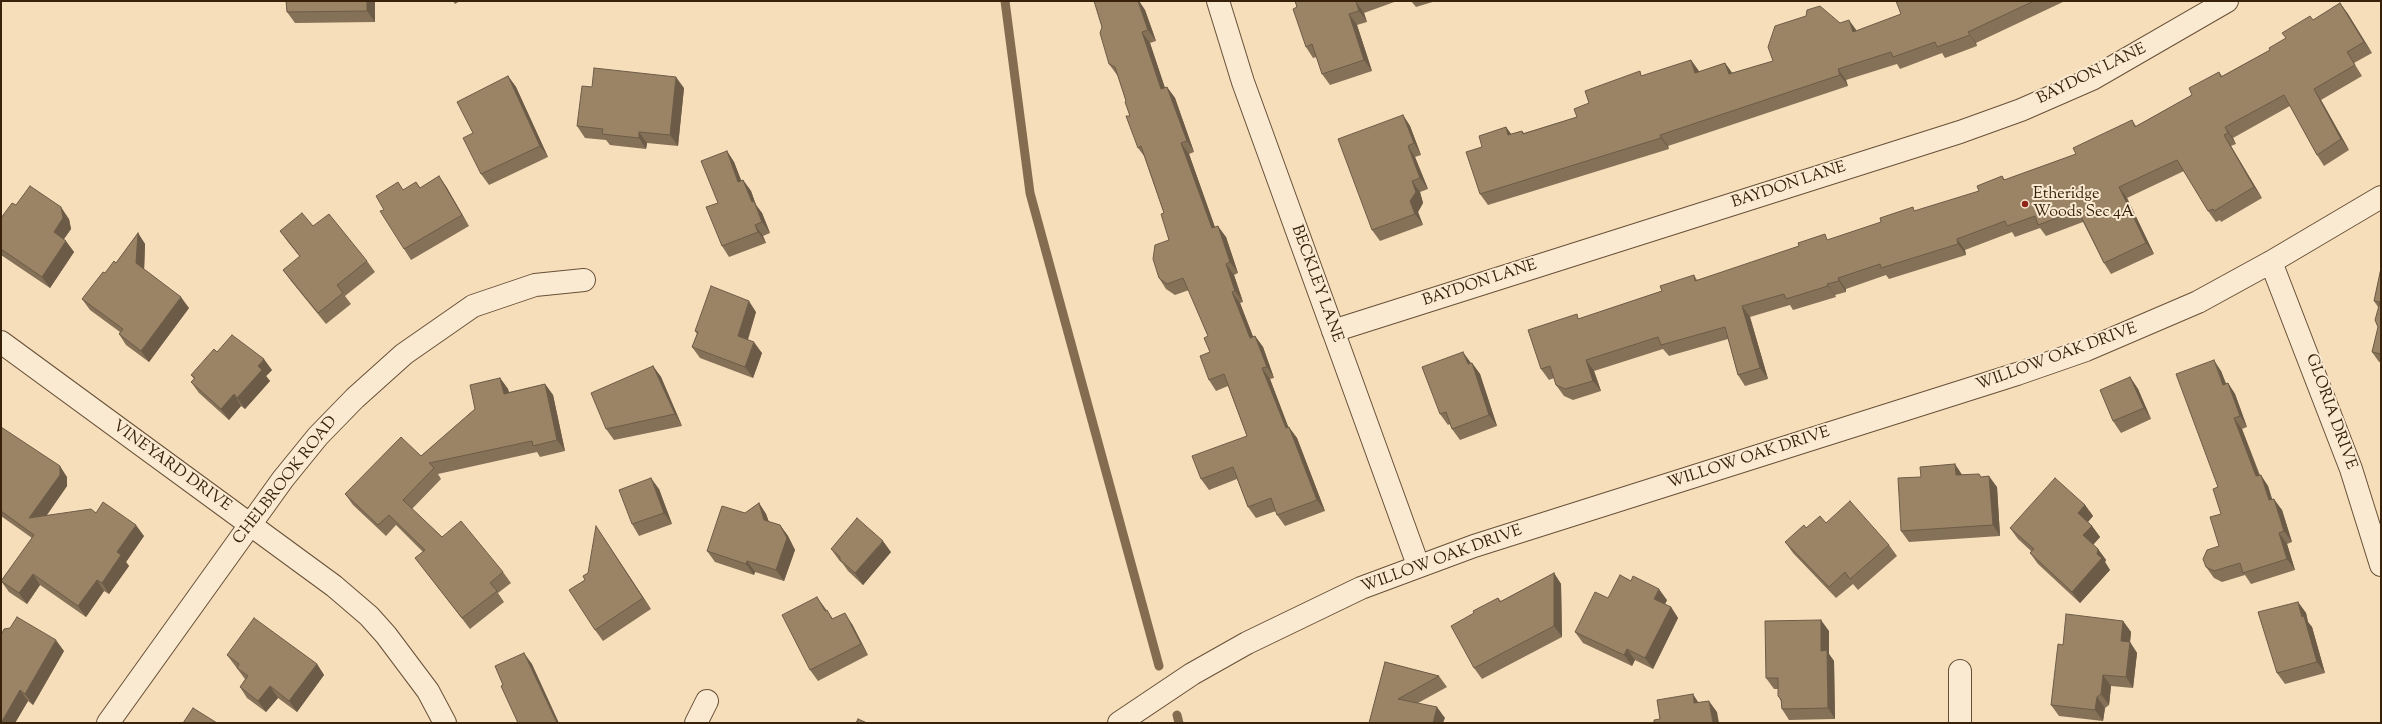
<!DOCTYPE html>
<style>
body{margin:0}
#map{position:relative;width:2382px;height:724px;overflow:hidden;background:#f7deba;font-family:"Sorts Mill Goudy",serif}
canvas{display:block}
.frame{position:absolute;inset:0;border:2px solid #37210b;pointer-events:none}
</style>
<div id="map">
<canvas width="2382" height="724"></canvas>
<div class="frame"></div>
</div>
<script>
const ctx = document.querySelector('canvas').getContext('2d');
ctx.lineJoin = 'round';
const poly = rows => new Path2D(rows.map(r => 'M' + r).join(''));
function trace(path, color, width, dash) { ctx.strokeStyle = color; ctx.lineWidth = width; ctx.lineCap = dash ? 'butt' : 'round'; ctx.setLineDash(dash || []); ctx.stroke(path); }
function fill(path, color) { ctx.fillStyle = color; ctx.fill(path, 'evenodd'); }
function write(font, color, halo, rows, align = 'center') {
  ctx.font = font + ' "Sorts Mill Goudy",serif'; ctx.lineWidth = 4; ctx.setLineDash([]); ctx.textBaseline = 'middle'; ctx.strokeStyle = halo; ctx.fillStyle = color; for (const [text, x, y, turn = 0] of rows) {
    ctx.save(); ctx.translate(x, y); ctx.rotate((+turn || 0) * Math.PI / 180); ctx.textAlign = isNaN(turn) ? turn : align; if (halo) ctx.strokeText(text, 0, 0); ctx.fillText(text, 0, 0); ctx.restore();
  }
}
trace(poly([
 [1005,1,1030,193,1159,666],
 [1177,715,1179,723]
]), '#836c50', 9);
const minor = poly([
 [1218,1,1243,82,1418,565],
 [2271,262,2351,469,2381,565],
 [1333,331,1960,132,2021,110,2092,79,2227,1],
 [1,342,334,586,369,616,386,635,428,691,445,723],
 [108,723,283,479,318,436,355,398,404,354,473,306,535,285,584,280],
 [696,723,707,701],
 [1119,723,1192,674,1247,643,1361,588,1474,546,2017,374,2086,350,2198,302,2271,262,2381,197],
 [1960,723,1960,671]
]);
trace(minor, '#675037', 24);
trace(minor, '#faead2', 22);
fill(poly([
 [286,1,375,1,375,22,295,23,287,12],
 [453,1,460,1,455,4],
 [1094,1,1139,1,1145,10,1156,41,1150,43,1165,88,1167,87,1175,98,1194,152,1189,154,1215,227,1226,237,1238,273,1234,275,1243,302,1240,303,1253,337,1255,336,1263,347,1274,378,1270,379,1288,427,1297,438,1325,511,1285,526,1277,515,1276,511,1256,518,1248,507,1237,479,1209,490,1201,479,1247,436,1228,386,1216,391,1209,380,1210,352,1208,336,1189,290,1175,295,1166,289,1159,278,1169,240,1164,213,1144,156,1138,148,1126,101,1118,76,1117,75,1109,64,1102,27],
 [1295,1,1397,1,1364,13,1367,22,1357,25,1372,71,1330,85,1322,74,1317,57,1313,58,1306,47,1297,7],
 [1411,1,1436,1,1416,7],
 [1896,1,2065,1,1976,43,1977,46,1945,58,1942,53,1900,69,1897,64,1846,80,1848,86,1668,146,1669,149,1488,205,1480,194,1482,147,1506,127,1511,134,1522,131,1524,133,1577,117,1589,103,1643,76,1691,60,1699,72,1725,63,1732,73,1773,61,1840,23,1857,31,1901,14],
 [2340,3,2348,14,2372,53,2354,63,2362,76,2321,100,2349,150,2324,166,2317,155,2290,106,2233,138,2236,144,2231,146,2262,198,2221,222,2220,220,2216,222,2208,211,2184,171,2127,198,2154,254,2111,274,2104,263,2083,222,2046,236,2040,228,2015,237,2012,232,1965,250,1966,255,1889,279,1886,275,1846,289,1846,292,1835,295,1836,297,1793,310,1790,305,1750,317,1768,379,1745,386,1738,375,1728,339,1669,356,1663,349,1594,371,1601,391,1573,400,1564,396,1556,385,1554,378,1549,380,1541,369,1580,319,1662,291,1694,275,1697,280,1829,240,1979,191,2002,176,2005,180,2076,154,2132,120,2136,126,2192,95,2219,72,2222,76,2270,50,2286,38,2313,20],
 [508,76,516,87,548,157,489,185,481,174,473,133],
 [592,87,684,88,678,146,647,143,646,149,610,145,606,140,585,138,577,126],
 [1403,115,1410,126,1421,155,1415,157,1428,189,1420,192,1423,203,1418,212,1423,225,1380,241,1372,230],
 [727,151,734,162,741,180,743,180,751,191,756,205,762,213,770,233,763,236,766,243,729,257,722,246,718,203],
 [439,176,447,188,469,226,411,260,404,249,384,210,403,190,416,182,420,188],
 [16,205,69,219,71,229,64,239,74,252,50,288,1,255,1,218],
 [313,226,367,261,375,272,345,296,351,304,326,324,291,281,283,270,300,257,288,242,280,231],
 [138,233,145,244,144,269,189,308,149,362,126,345,119,334,120,332,90,310,82,299,105,273,116,263],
 [2381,268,2381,362,2379,362,2372,352,2378,327,2378,307,2374,301],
 [756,312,748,340,762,353,753,378,700,358,692,347,697,334,695,331],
 [217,352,272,370,266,376,270,381,245,409,241,406,229,420,199,393,191,382,194,379,191,375],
 [1471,363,1472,363,1480,374,1497,426,1460,440,1452,429,1450,424,1448,425,1440,414],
 [653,366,661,377,682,426,614,440,606,429],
 [2221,371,2226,384,2228,383,2235,394,2247,427,2242,429,2260,475,2268,486,2272,499,2282,510,2292,542,2287,544,2295,570,2251,584,2245,575,2222,582,2214,578,2206,567,2219,546,2221,514],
 [2130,377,2138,389,2151,419,2121,433,2113,421],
 [500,378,508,389,509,392,545,384,553,395,565,451,540,457,537,452,438,474,441,479,412,509,442,537,503,572,511,583,498,593,504,602,470,629,423,568,415,558,423,552,396,525,386,536,353,505,345,494,421,456,475,409],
 [1,427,67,477,67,486,47,515,96,513,144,536,126,562,129,566,109,594,104,591,86,617,40,585,27,604,9,592,1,581,32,538,1,516],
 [1962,475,1981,477,1997,487,2000,536,1909,542,1901,531],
 [659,489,672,524,639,536,632,524],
 [759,503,766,514,769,522,780,525,788,536,795,550,784,581,755,572,754,575,715,562,707,551,745,513],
 [2085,505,2093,516,2088,522,2092,526,2100,537,2093,545,2098,549,2106,560,2105,562,2110,570,2080,603,2038,564,2030,553,2031,551,2018,539,2010,528],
 [1826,523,1889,545,1897,556,1858,590,1853,584,1836,598,1793,553,1785,542],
 [604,538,651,609,603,641,595,630,585,580],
 [831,549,891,552,863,585,848,571,843,564,839,560],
 [1554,573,1561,584,1562,637,1482,679,1474,668,1474,613,1498,598,1501,601],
 [1608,598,1667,600,1665,604,1671,607,1678,618,1653,669,1635,660,1632,666,1583,643,1575,632],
 [2298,602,2306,613,2308,622,2312,627,2325,673,2285,684,2277,673],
 [825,608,826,611,827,610,833,619,852,624,868,655,818,681,810,670],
 [2123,621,2131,632,2130,642,2137,653,2133,688,2111,686,2109,705,2105,708,2103,721,2059,716,2051,705,2063,645],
 [1829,631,1829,654,1834,661,1835,719,1789,720,1782,709,1781,701,1778,696,1778,689,1774,689,1766,678],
 [1,635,64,651,33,705,28,701,15,723,1,723],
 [227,655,317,664,324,675,297,712,278,698,266,712,247,698,240,687,245,679],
 [1385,662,1439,676,1447,687,1418,703,1445,718,1369,723]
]), '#857158');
fill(poly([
 [367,1,375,1,375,22,367,11],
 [1138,1,1139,1,1145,10,1156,41,1148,30],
 [1356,2,1364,13,1367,22,1359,11],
 [2340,3,2348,14,2372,53,2364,42],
 [1349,14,1357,25,1372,71,1364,60],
 [1849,20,1857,31,1853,32],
 [1142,32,1150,43,1169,100,1161,89],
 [1968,32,1976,43,1977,46,1970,35],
 [1691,60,1699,71,1703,84,1695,73],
 [1725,63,1733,74,1729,74],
 [1838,69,1846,80,1848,86,1840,75],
 [508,76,516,87,548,157,540,146],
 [676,77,684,88,678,146,670,135],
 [1167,87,1175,98,1194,152,1187,141],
 [2314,89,2321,100,2349,150,2341,139],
 [1403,115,1410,126,1421,155,1414,143],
 [1506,127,1514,138,1508,135],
 [2225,127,2233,138,2236,144,2228,133],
 [639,132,647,143,646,149,639,138],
 [1660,135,1668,146,1669,149,1661,138],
 [2224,135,2231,146,2262,198,2254,187],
 [1181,143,1189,154,1219,239,1212,228],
 [1408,146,1415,157,1428,189,1420,178],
 [727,151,734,162,746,193,738,182],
 [439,176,447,188,469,226,462,215],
 [743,180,751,191,756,205,762,213,770,233,762,222,752,202],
 [1412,181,1420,192,1423,203,1418,212,1423,225,1415,214,1410,201],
 [2119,187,2127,198,2154,254,2146,243],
 [61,207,69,219,71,229,61,243,54,232],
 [755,225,763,236,766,243,758,232],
 [1218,226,1226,237,1238,273,1230,262],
 [138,233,145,244,144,274,136,263],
 [1957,239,1965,250,1966,255,1958,244],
 [66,241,74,252,50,288,42,277],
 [1226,264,1234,275,1243,302,1235,291],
 [1838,278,1846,289,1846,292,1839,281],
 [1827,284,1835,295,1836,297,1828,286],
 [1232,292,1240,303,1258,349,1250,338],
 [181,297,189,308,149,362,141,351],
 [749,301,756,312,745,347,738,336],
 [1742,306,1750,317,1768,379,1760,368],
 [1255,336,1263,347,1274,378,1267,367],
 [754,342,762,353,753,378,745,367],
 [1463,352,1471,363,1476,376,1468,364],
 [264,359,272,370,266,376,270,381,245,409,237,398,258,366],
 [1586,360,1594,371,1601,391,1593,381],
 [2214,360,2221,371,2231,396,2223,385],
 [1472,363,1480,374,1497,426,1489,415],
 [653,366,661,377,682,426,675,414],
 [1262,368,1270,379,1293,439,1286,428],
 [2130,377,2138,389,2151,419,2144,408],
 [500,378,508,389,512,404,504,394],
 [2228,383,2235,394,2247,427,2240,416],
 [545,384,553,395,565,451,557,440],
 [234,394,241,406,229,420,221,409],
 [2234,418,2242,429,2264,488,2256,476],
 [1289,427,1297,438,1325,511,1317,500],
 [1955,464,1963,476,1956,475],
 [60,466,67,477,67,486,37,529,29,518],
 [2261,475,2268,486,2276,512,2269,500],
 [1989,476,1997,487,2000,536,1993,525],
 [651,478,659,489,672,524,664,513],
 [2274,499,2282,510,2292,542,2284,531],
 [759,503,766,514,772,531,764,520],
 [2085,505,2093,516,2086,524,2078,513],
 [136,525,144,536,126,562,129,566,109,594,102,583,117,552],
 [780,525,788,536,795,550,784,581,776,570],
 [596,526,604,538,651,609,643,598],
 [2092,526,2100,537,2091,547,2083,535],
 [2279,533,2287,544,2295,570,2287,559],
 [883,541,891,552,863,585,855,573],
 [2098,549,2106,560,2105,562,2110,570,2080,603,2072,592,2097,554],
 [747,561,755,572,754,575,746,564],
 [1554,573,1561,584,1562,637,1554,626],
 [33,574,40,585,27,604,19,593],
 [97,580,104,591,86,617,78,606],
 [1659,589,1667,600,1662,610,1654,599],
 [817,597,825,608,832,623,825,611],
 [2298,602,2306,613,2308,622,2312,627,2325,673,2317,662,2302,617],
 [1671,607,1678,618,1653,669,1645,658],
 [845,613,852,624,868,655,861,644],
 [1821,620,1829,631,1829,654,1834,661,1835,719,1828,708,1821,651],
 [2123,621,2131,632,2130,642,2137,653,2133,688,2126,677,2121,641],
 [56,640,64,651,33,705,25,694],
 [1627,649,1635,660,1632,666,1624,655],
 [524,653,532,664,559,723,557,723],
 [317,664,324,675,297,712,289,701],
 [2103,675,2111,686,2109,705,2101,694],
 [270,686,278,698,266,712,258,701],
 [20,690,28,701,15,723,1,723],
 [1693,694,1700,705,1694,703],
 [2097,697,2105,708,2103,721,2095,710],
 [1709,701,1717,712,1719,723,1713,723],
 [1437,707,1445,718,1443,723,1433,723]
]), '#6c5c47');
const building = poly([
 [286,1,367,1,367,11,287,12,286,1],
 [1094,1,1138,1,1148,30,1142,32,1161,89,1167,87,1187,141,1181,143,1212,228,1218,226,1230,262,1226,264,1235,291,1232,292,1250,338,1255,336,1267,367,1262,368,1286,428,1289,427,1317,500,1277,515,1271,498,1248,507,1233,467,1201,479,1192,456,1247,436,1224,374,1209,380,1200,356,1210,352,1204,338,1208,336,1183,278,1167,284,1159,278,1153,259,1155,245,1169,240,1161,214,1164,213,1141,146,1138,148,1126,116,1130,116,1125,102,1126,101,1115,67,1109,64,1100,33,1102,27,1094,1],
 [1295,1,1358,1,1356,2,1359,11,1349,14,1364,60,1322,74,1312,44,1306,47,1293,9,1297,7,1295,1],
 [1896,1,2034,1,1968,32,1970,35,1937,47,1935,42,1893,57,1891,52,1838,69,1840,75,1660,135,1661,138,1480,194,1466,152,1482,147,1479,136,1506,127,1508,135,1522,131,1523,134,1577,117,1574,109,1589,103,1585,91,1640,71,1641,76,1691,60,1695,73,1725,63,1729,74,1773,61,1768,47,1775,26,1806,16,1807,10,1820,6,1840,23,1849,20,1853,32,1901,14,1896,1],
 [2340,3,2364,42,2347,52,2355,65,2314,89,2341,139,2317,155,2284,95,2225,127,2228,133,2224,135,2254,187,2214,211,2213,209,2208,211,2177,160,2119,187,2146,243,2104,263,2078,210,2038,225,2035,216,2007,226,2005,221,1957,239,1958,244,1881,268,1880,264,1838,278,1839,281,1827,284,1828,286,1786,299,1784,294,1742,306,1760,368,1738,375,1725,327,1661,345,1658,337,1586,360,1593,381,1565,389,1556,385,1550,366,1541,369,1528,330,1577,314,1578,319,1662,291,1660,286,1694,275,1695,281,1799,246,1798,243,1825,234,1827,240,1881,222,1880,218,1913,207,1914,211,1979,191,1977,186,2002,176,2004,180,2076,154,2073,148,2132,120,2135,127,2192,95,2189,88,2219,72,2221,77,2270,50,2269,48,2286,38,2282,33,2310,16,2313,20,2340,3],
 [594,68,676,77,670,135,639,132,639,138,602,134,603,129,577,126,582,86,592,87,594,68],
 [508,76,540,146,481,174,463,138,473,133,457,102,508,76],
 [1403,115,1414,143,1408,146,1420,178,1412,181,1416,192,1410,201,1415,214,1372,230,1338,139,1403,115],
 [727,151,738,182,743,180,752,202,754,201,762,222,755,225,758,232,722,246,706,207,718,203,701,161,727,151],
 [439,176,462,215,404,249,380,211,384,210,376,196,398,182,403,190,416,182,420,188,439,176],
 [30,186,61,207,63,218,54,232,66,241,42,277,1,249,1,218,12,203,16,205,30,186],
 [302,213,313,226,329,214,367,261,337,285,343,293,318,313,283,270,300,256,280,231,302,213],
 [138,233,136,263,181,297,141,351,119,334,123,329,82,299,103,272,105,273,114,261,116,263,138,233],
 [2381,268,2381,354,2372,352,2378,327,2375,320,2380,302,2374,301,2381,268],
 [711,286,749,301,738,336,754,342,745,367,692,347,698,332,695,331,711,286],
 [232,335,264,359,258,366,262,370,237,398,234,394,221,409,191,382,195,378,191,375,214,349,217,352,232,335],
 [1463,352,1468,364,1472,363,1489,415,1452,429,1446,412,1440,414,1422,367,1463,352],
 [2214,360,2223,385,2228,383,2240,416,2234,418,2256,476,2261,475,2269,500,2274,499,2284,531,2279,533,2287,559,2243,573,2240,563,2214,571,2206,567,2203,559,2207,550,2219,546,2210,517,2221,514,2213,489,2218,487,2176,374,2214,360],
 [653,366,675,414,606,429,591,393,653,366],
 [2130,377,2144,408,2113,421,2100,390,2130,377],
 [500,378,504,394,545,384,557,440,533,446,532,441,429,463,434,468,403,500,442,537,461,521,503,572,490,583,497,591,462,618,415,558,425,550,389,515,378,525,345,494,401,437,421,456,475,409,470,385,500,378],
 [1,427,60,466,60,475,29,518,91,509,96,513,103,502,136,525,117,552,121,555,102,583,97,580,78,606,33,574,19,593,1,581,34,535,1,511,1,427],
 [1955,464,1956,475,1979,474,1981,477,1989,476,1993,525,1901,531,1898,478,1921,477,1920,467,1955,464],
 [651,478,664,513,632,524,619,490,651,478],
 [2055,478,2085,505,2078,513,2092,526,2083,535,2098,549,2097,554,2102,558,2072,592,2030,553,2034,549,2010,528,2055,478],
 [1850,501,1889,545,1850,579,1845,572,1829,587,1785,542,1804,525,1806,528,1820,516,1826,523,1850,501],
 [759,503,764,520,780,525,787,538,776,570,747,561,746,564,707,551,722,506,745,513,759,503],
 [857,518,883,541,855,573,840,560,840,557,831,549,857,518],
 [596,526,643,598,595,630,569,590,585,580,583,576,588,573,596,526],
 [1554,573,1554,626,1474,668,1451,626,1474,613,1473,611,1498,598,1500,602,1554,573],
 [1620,575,1631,581,1633,576,1659,589,1654,599,1671,607,1645,658,1627,649,1624,655,1575,632,1595,592,1608,598,1620,575],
 [817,597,825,611,827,610,832,619,845,613,861,644,810,670,782,615,817,597],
 [2298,602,2302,617,2304,616,2317,662,2277,673,2258,612,2298,602],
 [2066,614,2123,621,2121,641,2130,642,2126,677,2103,675,2101,694,2097,697,2095,710,2051,705,2058,644,2063,645,2066,614],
 [17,617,56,640,25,694,20,690,1,723,1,635,4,629,10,628,17,617],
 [254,618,317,664,289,701,270,686,258,701,240,687,248,676,237,668,239,664,227,655,254,618],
 [1821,620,1821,651,1827,650,1828,708,1782,709,1781,699,1778,696,1778,678,1766,678,1765,621,1821,620],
 [524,653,557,723,518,723,501,686,503,685,495,666,524,653],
 [1385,662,1439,676,1398,699,1437,707,1433,723,1369,723,1385,662],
 [1693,694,1694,703,1709,701,1713,723,1654,723,1654,720,1660,719,1657,700,1693,694],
 [193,708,217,723,183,723,193,708],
 [858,719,867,723,856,723,858,719]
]);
fill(building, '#9b8366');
trace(building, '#6c5c47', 1);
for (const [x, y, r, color] of [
 [2025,204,4,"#8f2418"]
]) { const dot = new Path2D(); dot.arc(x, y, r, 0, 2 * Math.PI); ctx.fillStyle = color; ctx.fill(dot); trace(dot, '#faead2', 1.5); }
write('16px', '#37210b', '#faead2', [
 ["BAYDON LANE",2092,75,-26],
 ["BAYDON LANE",1789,186,-18],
 ["BECKLEY LANE",1316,284,70],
 ["BAYDON LANE",1480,284,-18],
 ["WILLOW OAK DRIVE",2057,358,-20],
 ["GLORIA DRIVE",2330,412,70],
 ["WILLOW OAK DRIVE",1749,459,-18],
 ["VINEYARD DRIVE",171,467,36],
 ["CHELBROOK ROAD",286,481,-52],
 ["WILLOW OAK DRIVE",1442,560,-20]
]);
write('16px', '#37210b', '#faead2', [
 ["Etheridge",2033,195],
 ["Woods Sec 4A",2033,213]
], 'left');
</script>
